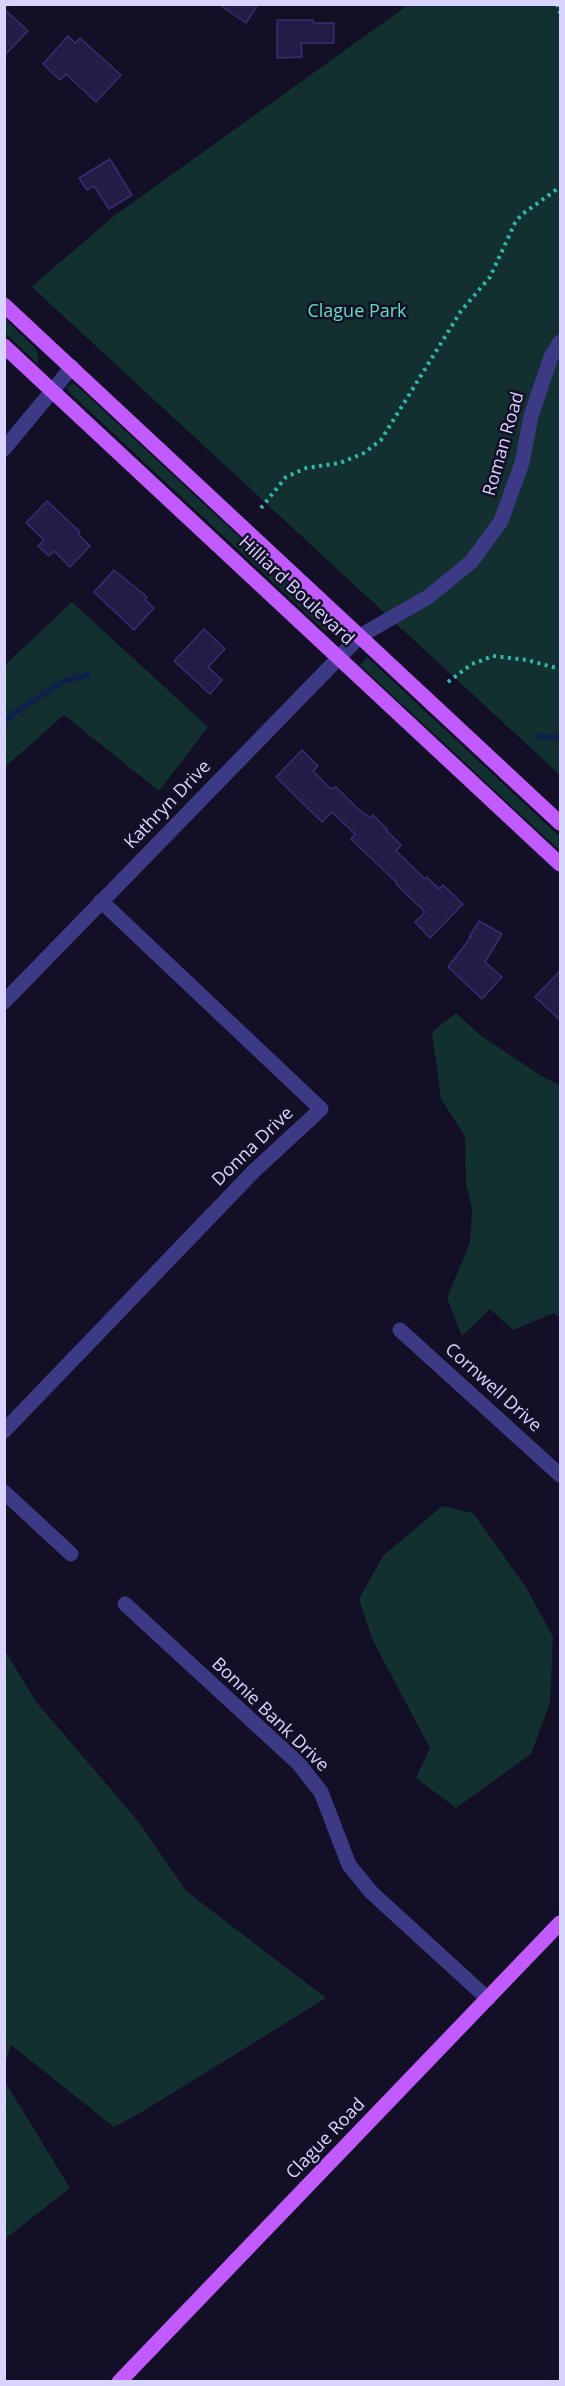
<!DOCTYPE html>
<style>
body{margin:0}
#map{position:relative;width:565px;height:2386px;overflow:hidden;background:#130f26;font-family:"Open Sans",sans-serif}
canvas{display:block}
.frame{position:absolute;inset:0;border:6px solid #d9d4ff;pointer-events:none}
</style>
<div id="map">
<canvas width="565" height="2386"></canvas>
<div class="frame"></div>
</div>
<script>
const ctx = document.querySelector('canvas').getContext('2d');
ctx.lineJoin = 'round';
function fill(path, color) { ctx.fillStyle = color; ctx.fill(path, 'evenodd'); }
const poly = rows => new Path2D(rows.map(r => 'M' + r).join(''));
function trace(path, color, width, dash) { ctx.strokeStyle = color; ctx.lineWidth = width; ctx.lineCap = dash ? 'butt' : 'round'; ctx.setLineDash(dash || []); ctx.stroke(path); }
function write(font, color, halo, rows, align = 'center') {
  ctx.font = font + ' "Open Sans",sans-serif'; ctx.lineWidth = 5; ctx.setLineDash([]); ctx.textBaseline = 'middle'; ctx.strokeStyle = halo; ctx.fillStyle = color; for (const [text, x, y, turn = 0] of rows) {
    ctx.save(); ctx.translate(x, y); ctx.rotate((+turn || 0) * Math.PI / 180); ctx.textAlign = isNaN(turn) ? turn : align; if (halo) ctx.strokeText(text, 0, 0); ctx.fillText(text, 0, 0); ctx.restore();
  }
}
fill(poly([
 [408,5,560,5,560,775,32,287,29,289,114,216],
 [5,319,35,348,38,354,38,364,5,333],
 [72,383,76,385,331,622,332,628,328,631,324,630,68,391,67,387],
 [72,602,208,727,159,791,64,715,5,767,5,665],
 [367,657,560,837,560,851,360,665],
 [456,1013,480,1035,543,1077,560,1085,560,1318,554,1313,513,1330,490,1309,462,1336,447,1298,470,1242,472,1209,466,1183,465,1136,441,1099,432,1032],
 [442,1506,473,1513,526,1587,553,1637,550,1703,531,1754,456,1808,416,1778,430,1748,373,1641,359,1599,383,1556],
 [5,1651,37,1703,138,1821,186,1891,326,1998,142,2112,114,2127,11,2045,5,2064],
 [4,2080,70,2188,5,2239,4,2239]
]), '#12302f');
trace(poly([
 [4,722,13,714,64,681,88,675],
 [538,736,560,738]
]), '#0c2248', 6);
const building = poly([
 [218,4,258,4,246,23,218,4],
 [4,9,28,31,4,56,4,9],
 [277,20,313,20,313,23,334,23,334,43,301,43,302,57,277,58,277,20],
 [68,36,75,43,80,38,121,75,96,102,66,74,60,80,43,64,68,36],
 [110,159,132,195,109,209,94,186,87,190,79,178,110,159],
 [47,501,80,532,78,534,90,546,70,567,54,551,49,556,38,546,44,540,26,523,47,501],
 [114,570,147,597,145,600,154,608,134,630,94,592,114,570],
 [204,629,225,649,208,667,222,680,210,694,174,661,204,629],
 [302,750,318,766,313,771,331,789,336,787,356,807,370,818,373,815,387,829,386,830,401,845,396,851,425,879,427,877,439,889,443,885,463,904,430,938,415,922,425,912,396,884,397,883,351,839,355,834,332,812,322,822,276,777,302,750],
 [479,921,502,934,485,962,502,977,482,999,448,967,471,937,469,937,479,921],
 [561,970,561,1021,535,997,561,970]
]);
fill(building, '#241b47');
trace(building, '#3b2d73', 1.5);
trace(poly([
 [557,4,560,13],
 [261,508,286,477,306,468,340,463,364,453,381,440,461,311,490,277,515,223,521,215,560,187],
 [448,682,472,664,493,656,527,660,560,669]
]), '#2fb8b0', 4, [3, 4.5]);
trace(poly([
 [4,449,72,367],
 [4,1002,360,636,428,597,471,562,501,521,522,463,531,416,551,357,560,342],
 [400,1330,560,1475],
 [4,1431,254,1171,321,1109,101,901],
 [4,1492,71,1554],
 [125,1604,299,1764,321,1792,349,1865,371,1892,488,1999]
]), '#3d3a85', 15);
trace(poly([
 [4,305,560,823],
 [4,346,560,864],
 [119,2382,560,1923]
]), '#c25bff', 15);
write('18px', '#5fe0c0', '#130f26', [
 ["Clague Park",357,312]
]);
write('18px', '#d9d4ff', '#130f26', [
 ["Roman Road",504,444,-74],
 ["Hilliard Boulevard",296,591,43],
 ["Kathryn Drive",168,805,-46],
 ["Donna Drive",253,1147,-44],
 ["Cornwell Drive",493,1388,42],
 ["Bonnie Bank Drive",270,1715,44],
 ["Clague Road",326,2139,-46]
]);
</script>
